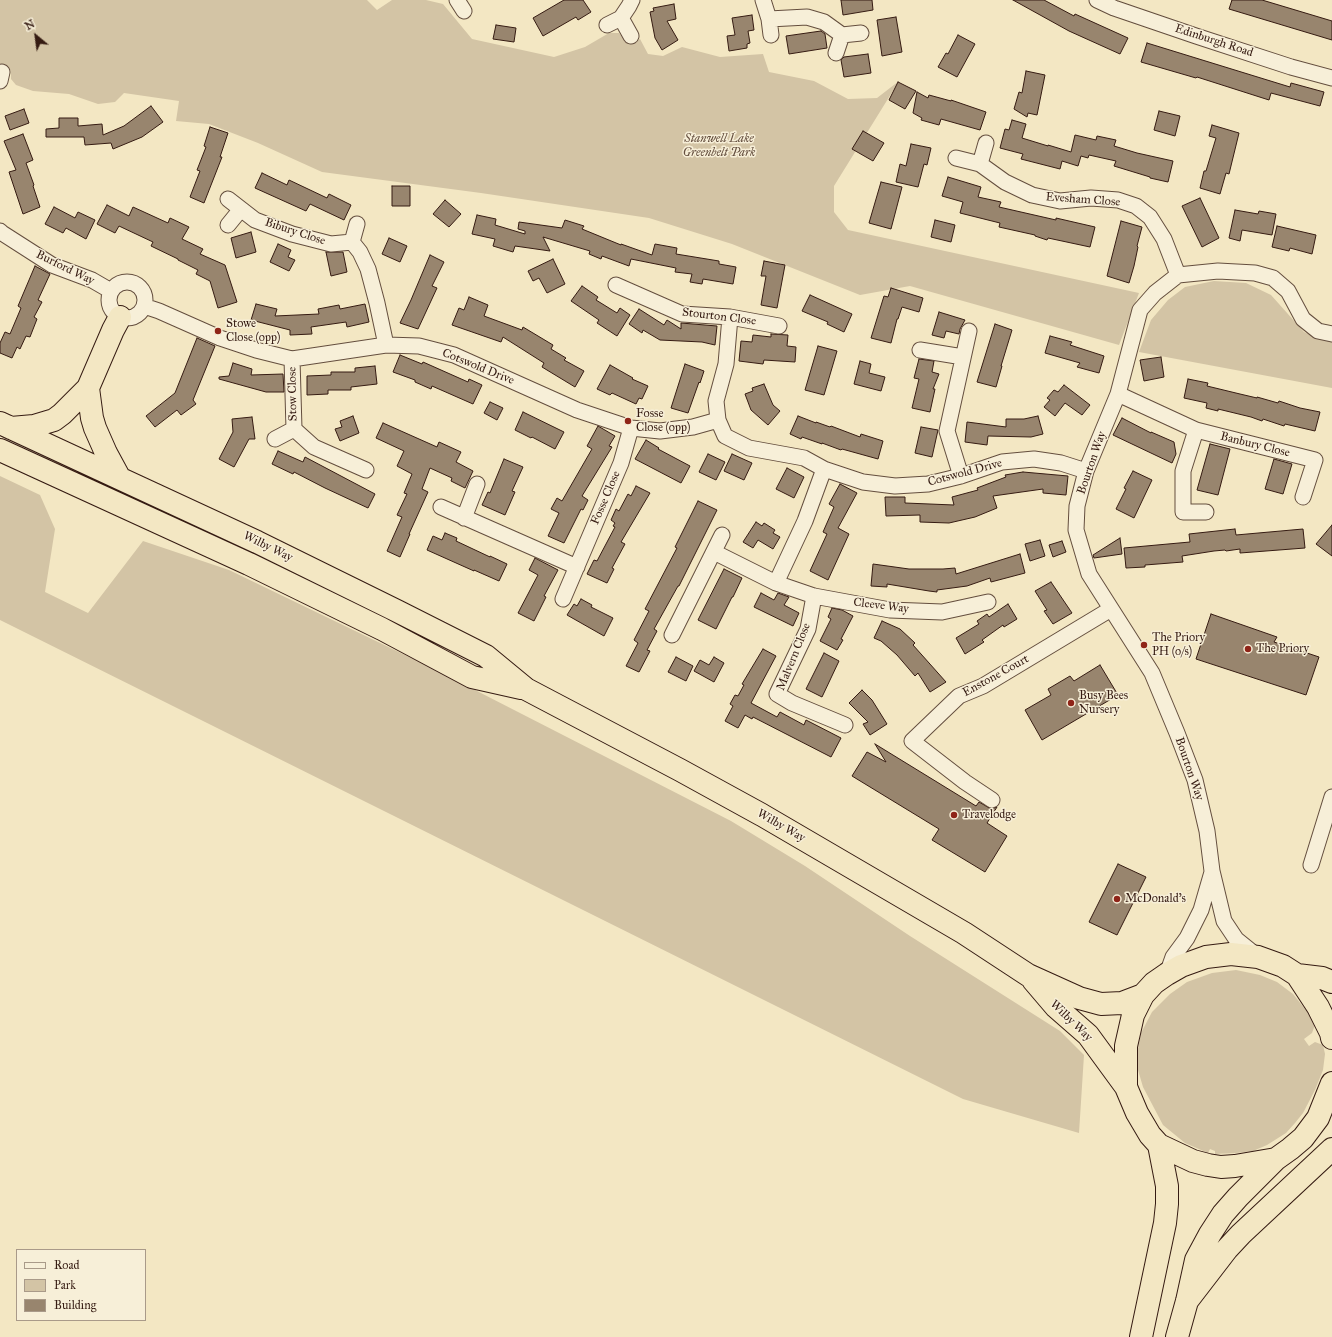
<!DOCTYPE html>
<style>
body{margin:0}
#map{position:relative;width:1332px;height:1337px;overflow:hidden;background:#f3e7c3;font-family:"IM FELL Great Primer",serif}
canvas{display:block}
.legend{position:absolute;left:16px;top:1249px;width:130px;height:72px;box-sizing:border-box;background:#f7efd8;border:1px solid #a99a89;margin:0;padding:5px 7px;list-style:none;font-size:12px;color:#351b12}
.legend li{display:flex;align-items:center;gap:8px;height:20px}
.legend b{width:20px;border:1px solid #a99a89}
.north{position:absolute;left:16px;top:16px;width:40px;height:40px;-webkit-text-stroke:3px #f7efd8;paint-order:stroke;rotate:331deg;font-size:11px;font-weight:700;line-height:16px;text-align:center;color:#351b12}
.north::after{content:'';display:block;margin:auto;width:14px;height:18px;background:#351b12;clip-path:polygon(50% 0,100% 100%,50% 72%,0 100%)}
</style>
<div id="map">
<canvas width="1332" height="1337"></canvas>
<ul class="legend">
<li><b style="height:5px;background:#f7efd8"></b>Road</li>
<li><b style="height:11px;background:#d3c4a5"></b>Park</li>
<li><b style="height:11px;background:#98856e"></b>Building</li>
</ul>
<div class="north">N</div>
</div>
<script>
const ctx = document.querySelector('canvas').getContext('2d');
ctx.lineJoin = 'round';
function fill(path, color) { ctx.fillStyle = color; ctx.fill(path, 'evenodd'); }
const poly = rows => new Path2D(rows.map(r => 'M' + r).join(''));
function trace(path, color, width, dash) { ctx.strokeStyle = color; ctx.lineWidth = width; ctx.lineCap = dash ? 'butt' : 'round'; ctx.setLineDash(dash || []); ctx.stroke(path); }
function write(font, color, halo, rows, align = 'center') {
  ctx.font = font + ' "IM FELL Great Primer",serif'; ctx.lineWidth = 3; ctx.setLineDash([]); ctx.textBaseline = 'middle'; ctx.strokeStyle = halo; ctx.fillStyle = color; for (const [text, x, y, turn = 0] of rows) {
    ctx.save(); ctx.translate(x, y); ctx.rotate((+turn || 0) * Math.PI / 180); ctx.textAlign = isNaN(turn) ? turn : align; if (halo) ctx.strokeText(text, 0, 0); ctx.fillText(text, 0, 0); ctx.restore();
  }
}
fill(poly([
 [0,0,367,0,377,10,392,0,426,0,443,4,472,39,554,57,585,47,609,33,619,33,629,45,640,39,648,54,663,56,682,47,720,57,763,54,769,72,814,81,848,99,877,98,899,81,834,186,834,212,848,230,1139,293,1119,345,910,286,860,295,732,244,649,218,481,193,322,172,258,143,209,124,176,121,179,101,124,93,115,102,98,104,69,94,33,91,16,85,11,79,11,70,0,68],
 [1214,281,1246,283,1271,295,1304,332,1322,340,1332,340,1332,388,1139,352,1151,320,1168,300,1185,287],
 [0,476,40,495,55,529,45,592,88,613,143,541,229,570,434,669,731,821,805,866,910,936,1060,1031,1084,1055,1079,1133,963,1099,0,620],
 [1236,970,1260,975,1277,982,1293,994,1309,1014,1315,1025,1312,1033,1304,1039,1309,1046,1315,1042,1323,1045,1325,1054,1323,1070,1315,1090,1303,1113,1295,1123,1286,1133,1267,1145,1253,1151,1236,1153,1215,1154,1215,1151,1210,1149,1208,1153,1185,1143,1163,1125,1143,1087,1138,1070,1137,1054,1141,1033,1152,1012,1170,994,1187,982,1212,973]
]), '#d3c4a5');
const building = poly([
 [564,0,583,0,591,12,578,20,576,17,543,36,533,18,564,0],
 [841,0,872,0,873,10,843,15,841,0],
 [1013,0,1044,0,1074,16,1075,14,1128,38,1120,54,1069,31,1013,0],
 [1232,0,1262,0,1332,21,1332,40,1229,9,1232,0],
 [674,4,676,19,667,21,678,40,662,50,655,38,650,12,654,11,653,8,674,4],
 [752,15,754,30,748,31,750,43,747,44,747,48,729,51,727,36,735,35,732,18,752,15],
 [896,17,902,52,882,56,877,20,896,17],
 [496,25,516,28,514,42,493,39,496,25],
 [821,31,825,34,827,48,789,54,786,36,821,31],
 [958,35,975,44,957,77,938,67,946,53,948,54,958,35],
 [1147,43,1290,87,1291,83,1324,92,1320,106,1271,93,1269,100,1197,77,1196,78,1141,62,1147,43],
 [868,54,871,73,844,77,841,60,844,57,868,54],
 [1026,71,1045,75,1037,115,1028,113,1027,117,1014,109,1019,92,1022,93,1026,71],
 [898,82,916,91,905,109,889,100,898,82],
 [917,92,928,98,929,95,951,101,951,100,986,112,980,130,941,119,939,125,921,120,922,118,913,113,917,92],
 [151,106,163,122,142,137,113,149,111,143,85,145,84,137,46,137,46,129,59,128,59,118,78,118,78,126,102,124,103,135,124,126,151,106],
 [24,109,29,123,10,130,5,116,24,109],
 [1159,111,1180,116,1175,136,1154,130,1159,111],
 [1012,120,1026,124,1022,138,1048,146,1048,145,1071,152,1075,135,1096,140,1097,136,1116,140,1114,146,1137,153,1173,161,1168,182,1150,178,1150,177,1114,166,1116,161,1089,155,1088,158,1081,156,1078,166,1062,161,1060,169,1021,159,1023,154,1000,148,1005,129,1009,130,1012,120],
 [1212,125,1239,133,1229,174,1226,173,1220,194,1200,188,1204,171,1206,171,1216,138,1209,136,1212,125],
 [210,127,228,133,220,157,222,157,204,203,190,197,200,171,197,170,206,147,204,146,210,127],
 [863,131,884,143,873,161,852,149,863,131],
 [23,134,33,160,26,163,34,185,33,186,40,207,23,214,9,172,16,170,4,141,23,134],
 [911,144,931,148,927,165,924,164,918,187,896,182,900,164,906,166,911,144],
 [262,173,287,185,289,180,327,198,329,194,351,205,344,220,310,204,306,211,255,188,262,173],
 [948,177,981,187,978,197,1001,202,999,207,1056,220,1056,218,1095,227,1090,247,1048,238,1047,240,1035,236,1035,235,999,227,1000,223,960,213,963,202,942,196,948,177],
 [881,182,902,187,891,229,869,223,881,182],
 [392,186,410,186,410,206,392,206,392,186],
 [1200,198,1219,238,1202,247,1182,206,1200,198],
 [445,200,461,214,449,227,433,214,445,200],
 [107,205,129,216,133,207,168,223,170,218,189,227,182,239,203,249,200,254,225,265,237,302,218,308,210,281,196,274,198,270,178,260,178,259,151,246,153,242,119,226,115,233,97,224,107,205],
 [54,207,75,218,78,212,95,220,86,239,66,228,63,233,45,224,54,207],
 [1235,210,1258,214,1259,211,1276,214,1272,235,1242,230,1240,241,1229,238,1235,210],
 [477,215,496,219,495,225,525,234,525,231,518,229,519,222,562,228,565,220,584,226,582,229,621,245,621,244,652,255,655,244,677,248,676,254,719,261,719,264,736,267,733,284,703,279,702,284,690,282,692,274,675,272,676,268,631,259,629,266,602,256,601,259,589,254,590,251,543,237,550,251,515,246,513,252,493,246,495,239,472,234,477,215],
 [935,220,955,225,951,242,931,237,935,220],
 [1121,221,1142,227,1137,246,1138,247,1134,266,1129,283,1107,276,1121,221],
 [1277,226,1316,235,1312,254,1290,248,1289,251,1272,247,1277,226],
 [251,232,256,252,236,258,231,238,251,232],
 [389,238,407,246,400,262,382,254,389,238],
 [278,244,291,250,288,257,295,260,289,271,270,262,278,244],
 [326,252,343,252,347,272,331,276,326,252],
 [430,255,444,262,432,286,437,288,418,329,400,323,411,300,430,255],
 [553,259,565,284,547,293,539,278,533,281,528,271,553,259],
 [764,261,785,265,777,308,761,305,766,276,761,276,764,261],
 [35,266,50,274,38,300,42,302,34,317,37,319,30,337,26,336,20,349,17,347,12,358,0,353,0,343,5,332,10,334,21,308,18,306,35,266],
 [582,286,598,297,596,300,617,313,620,308,630,315,617,336,597,323,599,320,571,301,582,286],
 [891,288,923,298,919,312,902,307,898,319,897,319,891,343,871,338,884,296,888,297,891,288],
 [810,295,852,314,844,332,827,324,828,322,802,311,810,295],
 [469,297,488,305,484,316,522,330,523,327,553,345,551,349,566,358,564,360,584,371,575,387,542,367,544,363,503,337,501,342,452,325,459,308,464,310,469,297],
 [256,304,277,309,275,316,319,314,318,309,339,305,340,309,365,304,369,322,347,327,346,322,311,327,312,334,290,335,290,330,251,320,256,304],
 [639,309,664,325,667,320,681,329,681,323,717,326,715,345,702,342,660,340,643,330,642,333,629,324,639,309],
 [939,312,965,320,960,329,959,334,946,331,944,338,932,335,939,312],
 [995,324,1012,330,1001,366,1002,366,996,387,977,382,995,324],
 [771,334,788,335,787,346,796,347,795,362,764,360,763,364,739,361,741,341,752,342,753,335,771,337,771,334],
 [1050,336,1072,342,1070,345,1104,356,1099,373,1077,367,1080,363,1045,353,1050,336],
 [197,338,215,346,193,400,196,404,181,415,177,410,155,427,146,416,175,393,197,338],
 [818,346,837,351,824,395,805,390,818,346],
 [400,355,422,364,423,362,468,382,469,379,482,385,473,404,432,386,431,389,415,382,415,380,393,372,400,355],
 [1161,357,1164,377,1144,381,1140,360,1161,357],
 [919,359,934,361,932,372,939,374,933,389,935,389,930,412,912,408,919,379,914,378,919,359],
 [860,361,871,364,869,373,885,377,881,391,854,384,860,361],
 [233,363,252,369,251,375,283,374,284,392,266,392,219,379,219,377,229,376,233,363],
 [685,364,704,371,700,383,699,382,688,413,671,408,685,364],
 [610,365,633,378,632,379,648,386,642,399,639,398,636,404,612,393,610,395,597,389,610,365],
 [375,366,377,384,351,387,351,390,328,390,328,394,307,395,307,376,331,375,331,372,355,372,355,368,375,366],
 [1188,379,1208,383,1207,386,1240,394,1257,398,1257,397,1278,403,1279,401,1300,408,1320,412,1315,431,1285,424,1284,426,1263,419,1262,421,1251,417,1218,409,1218,411,1206,408,1207,403,1184,398,1188,379],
 [764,384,773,405,780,411,768,425,751,410,745,394,753,391,752,388,764,384],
 [1064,385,1090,405,1082,415,1065,403,1055,416,1044,407,1050,400,1047,398,1054,390,1058,392,1064,385],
 [490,402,503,408,497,420,484,413,490,402],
 [523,412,564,432,555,449,532,437,531,438,515,430,523,412],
 [353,416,359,433,340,441,335,429,342,427,340,421,353,416],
 [798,416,816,423,816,422,830,427,831,426,860,437,861,434,883,441,878,459,842,449,841,450,822,443,822,444,802,437,801,439,790,434,798,416],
 [1038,416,1043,434,1031,437,988,436,987,445,965,442,967,422,1006,427,1006,419,1024,419,1038,416],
 [252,417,255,439,249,439,234,467,219,459,233,432,232,419,252,417],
 [1122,418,1151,433,1151,432,1174,442,1176,454,1172,463,1113,435,1122,418],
 [383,423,437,447,439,442,461,452,456,462,473,471,465,488,451,481,452,478,430,468,422,489,428,492,409,534,410,534,400,557,387,551,402,517,397,515,407,494,404,493,412,474,397,466,404,451,376,438,383,423],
 [598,426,615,436,609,446,612,447,582,496,588,500,583,510,581,509,564,543,548,536,559,513,551,509,557,498,562,501,592,449,587,446,598,426],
 [921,427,938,430,932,457,915,453,921,427],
 [646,440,659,448,658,449,690,466,681,483,635,459,646,440],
 [1210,444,1230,449,1218,495,1197,490,1210,444],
 [278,451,303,462,305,457,375,494,368,508,325,488,294,472,293,474,272,464,278,451],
 [708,454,725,462,716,480,699,472,708,454],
 [732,454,752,463,744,480,724,471,732,454],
 [504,459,523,467,512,491,515,492,505,515,482,505,488,492,490,493,504,459],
 [1274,459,1292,464,1283,494,1265,489,1274,459],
 [787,468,804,477,794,498,776,489,787,468],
 [1133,471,1152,480,1134,518,1116,509,1126,489,1124,488,1133,471],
 [1023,472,1068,476,1066,495,1043,493,1043,489,993,496,997,508,975,517,949,523,920,522,920,515,886,516,885,497,905,497,905,503,954,505,952,497,978,490,977,488,1006,477,1005,475,1023,472],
 [840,484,857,493,838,528,849,534,828,580,810,571,827,534,823,532,834,507,829,504,840,484],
 [636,486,650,493,621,542,625,544,612,568,614,569,607,583,587,574,594,560,597,561,615,527,613,526,615,523,611,520,616,509,619,511,628,494,631,496,636,486],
 [698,501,717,510,679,586,678,586,654,629,657,631,647,650,650,651,639,672,626,666,638,643,634,640,649,611,645,609,677,548,675,547,698,501],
 [756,522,762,526,764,523,775,530,773,533,780,537,773,549,758,540,753,548,743,542,756,522],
 [1332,525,1332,556,1316,544,1332,525],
 [1235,529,1236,535,1303,529,1305,548,1240,553,1240,549,1226,551,1225,550,1214,551,1182,556,1183,562,1145,565,1145,567,1126,568,1124,548,1190,542,1189,534,1235,529],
 [445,533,457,538,456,541,490,557,490,556,507,564,499,581,474,570,474,571,427,550,433,536,442,540,445,533],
 [1120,538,1122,554,1094,558,1093,555,1120,538],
 [1040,540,1045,556,1030,561,1025,544,1040,540],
 [1062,541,1066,552,1053,557,1049,545,1062,541],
 [1020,554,1025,573,991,582,990,578,967,586,937,590,937,592,929,591,887,584,887,587,871,586,873,564,909,569,943,569,955,568,956,574,1020,554],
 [535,558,558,570,544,596,546,597,534,621,518,613,538,575,529,570,535,558],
 [724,569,742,578,733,597,732,597,716,629,698,620,724,569],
 [1051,582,1072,613,1053,624,1044,611,1047,610,1035,591,1051,582],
 [761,593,774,600,778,593,789,597,784,605,799,613,793,626,754,607,761,593],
 [581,599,592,605,591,607,613,618,604,636,567,615,574,604,577,606,581,599],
 [1008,604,1017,619,1004,627,1003,625,982,640,984,642,965,654,956,638,979,624,977,621,987,614,989,617,1008,604],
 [832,608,842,610,853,616,841,639,843,640,837,650,820,641,831,619,828,617,832,608],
 [1211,614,1277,637,1274,642,1319,657,1306,695,1196,659,1211,614],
 [882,621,900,629,915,643,913,645,946,682,930,692,918,673,915,676,897,655,881,641,874,638,882,621],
 [763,649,776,656,751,703,777,717,780,712,804,725,806,720,841,738,831,757,753,717,752,719,745,715,738,728,725,721,733,706,730,704,735,695,738,696,744,685,742,684,763,649],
 [824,653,839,661,822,697,806,689,824,653],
 [676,657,693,666,686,681,668,672,676,657],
 [714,657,724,663,714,682,694,671,700,660,709,665,714,657],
 [1100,665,1118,695,1042,740,1025,710,1051,695,1048,689,1070,676,1074,681,1100,665],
 [862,690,872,700,887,724,870,735,863,724,868,722,849,703,862,690],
 [875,744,976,806,979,802,991,809,997,807,987,823,1007,836,985,872,932,840,939,829,852,776,867,752,886,762,875,744],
 [1118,864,1146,877,1117,935,1089,922,1118,864]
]);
fill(building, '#98856e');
trace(building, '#351b12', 1);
const street = poly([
 [457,0,464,11],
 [763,0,769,19,807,17,824,22,842,35,836,53],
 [1097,0,1114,8,1196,36,1291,67,1332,78],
 [769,19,771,35],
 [607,25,621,18],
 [842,35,861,33],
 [631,36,621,18,629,6,632,0],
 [0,81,2,72],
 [956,158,980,164,1005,182,1032,195,1060,201,1091,198,1118,200,1136,206,1150,217,1164,239,1178,275],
 [980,164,986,143],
 [228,199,255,220,292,234,331,244,352,242,360,252,368,269,377,303,386,345],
 [228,225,241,209],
 [0,231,2,233,52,265,92,280,111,291],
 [352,242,357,224],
 '109 300a18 18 0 1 1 36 0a18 18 0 1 1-36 0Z',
 [616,285,682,314,730,317,779,326],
 [144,306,159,311,220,338,256,350,292,359,386,345,419,346,454,355,577,410,631,428,660,431,693,427,718,420],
 [730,317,726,364,716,401,718,420,725,436,749,448,804,458,824,469,863,482,895,486,928,484,961,476,1002,462,1034,459,1061,463,1086,471],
 [920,350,963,357],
 [292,359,294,429,314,447,366,470],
 [1118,394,1196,430,1315,460,1303,497],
 [1196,430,1183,471,1183,512,1206,512],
 [275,439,294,429],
 [961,476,947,431,969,331],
 [441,507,577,567],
 [464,518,477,484],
 [714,552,776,583,814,596,890,610,942,612,988,602],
 [776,583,805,521,824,469],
 [814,596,808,629,777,694,792,703,845,725],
 [563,599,621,463,631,428],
 [672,635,722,535],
 [992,800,965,782,912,741,959,696,983,686,1111,609],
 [1311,865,1332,797],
 [1257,956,1236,939,1224,921,1212,871,1207,831,1195,780,1177,733,1152,673,1089,574,1076,530,1077,506,1086,471,1118,394,1140,310,1155,293,1178,275,1218,271,1255,273,1273,278,1288,291,1303,319,1318,331,1332,334],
 [1167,974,1173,957,1187,938,1201,910,1212,872]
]);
const highway = poly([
 [88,388,92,418,95,428,106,453,119,477],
 [0,423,257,542,397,611,486,656,526,689,680,770,762,815,964,933,1028,975,1079,998,1101,1004,1122,1003,1143,995],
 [11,428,34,426,54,420,62,414,88,388,113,330,120,317],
 [0,450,249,564,382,629,472,677,521,688],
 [1297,975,1322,978,1332,982],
 [1033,980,1056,1007,1088,1035,1126,1087],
 [1332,1038,1331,1033,1318,1007,1297,975,1283,966,1258,957,1231,954,1206,957,1181,966,1167,974,1154,983,1143,995,1133,1015,1126,1046,1126,1087,1137,1113,1150,1135,1159,1145,1193,1161,1208,1165,1221,1167,1235,1166,1276,1159,1290,1149,1303,1138,1318,1118,1332,1083],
 [1187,1301,1227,1249,1241,1234,1332,1149],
 [1141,1337,1165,1223,1167,1204,1167,1186,1159,1145],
 [1177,1337,1187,1301,1196,1260,1210,1234,1223,1214,1238,1197,1276,1159]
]);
trace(street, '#644e3e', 17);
trace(highway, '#351b12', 24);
trace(street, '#f7efd8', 15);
trace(highway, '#f3e7c3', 22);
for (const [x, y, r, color] of [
 [218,331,4,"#8f2418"],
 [628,421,4,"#8f2418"],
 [1144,645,4,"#8f2418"],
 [1248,649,4,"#8f2418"],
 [1071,703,4,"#8f2418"],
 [954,815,4,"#8f2418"],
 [1117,899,4,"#8f2418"]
]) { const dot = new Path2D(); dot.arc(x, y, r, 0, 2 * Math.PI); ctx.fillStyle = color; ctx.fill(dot); trace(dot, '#f7efd8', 1.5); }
write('12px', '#351b12', '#f7efd8', [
 ["Edinburgh Road",1214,41,18],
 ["Evesham Close",1083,200,4],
 ["Bibury Close",295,232,18],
 ["Burford Way",65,268,26],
 ["Stourton Close",719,317,7],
 ["Cotswold Drive",478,367,22],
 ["Stow Close",293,394,-91],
 ["Banbury Close",1255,445,14],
 ["Bourton Way",1092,463,-71],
 ["Cotswold Drive",965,473,-15],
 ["Fosse Close",606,498,-67],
 ["Wilby Way",268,547,26],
 ["Cleeve Way",881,606,7],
 ["Malvern Close",794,657,-68],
 ["Enstone Court",996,676,-29],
 ["Bourton Way",1189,769,71],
 ["Wilby Way",781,826,30],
 ["Wilby Way",1071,1021,44]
]);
write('italic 12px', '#644e3e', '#f7efd8', [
 ["Stanwell Lake",719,139],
 ["Greenbelt Park",719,153]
]);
write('12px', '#351b12', '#f7efd8', [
 ["Stowe",226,324],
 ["Close (opp)",226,338],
 ["Fosse",636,414],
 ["Close (opp)",636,428],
 ["The Priory",1152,638],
 ["PH (o/s)",1152,652],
 ["The Priory",1256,649],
 ["Busy Bees",1079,696],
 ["Nursery",1079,710],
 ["Travelodge",962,815],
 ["McDonald's",1125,899]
], 'left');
</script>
